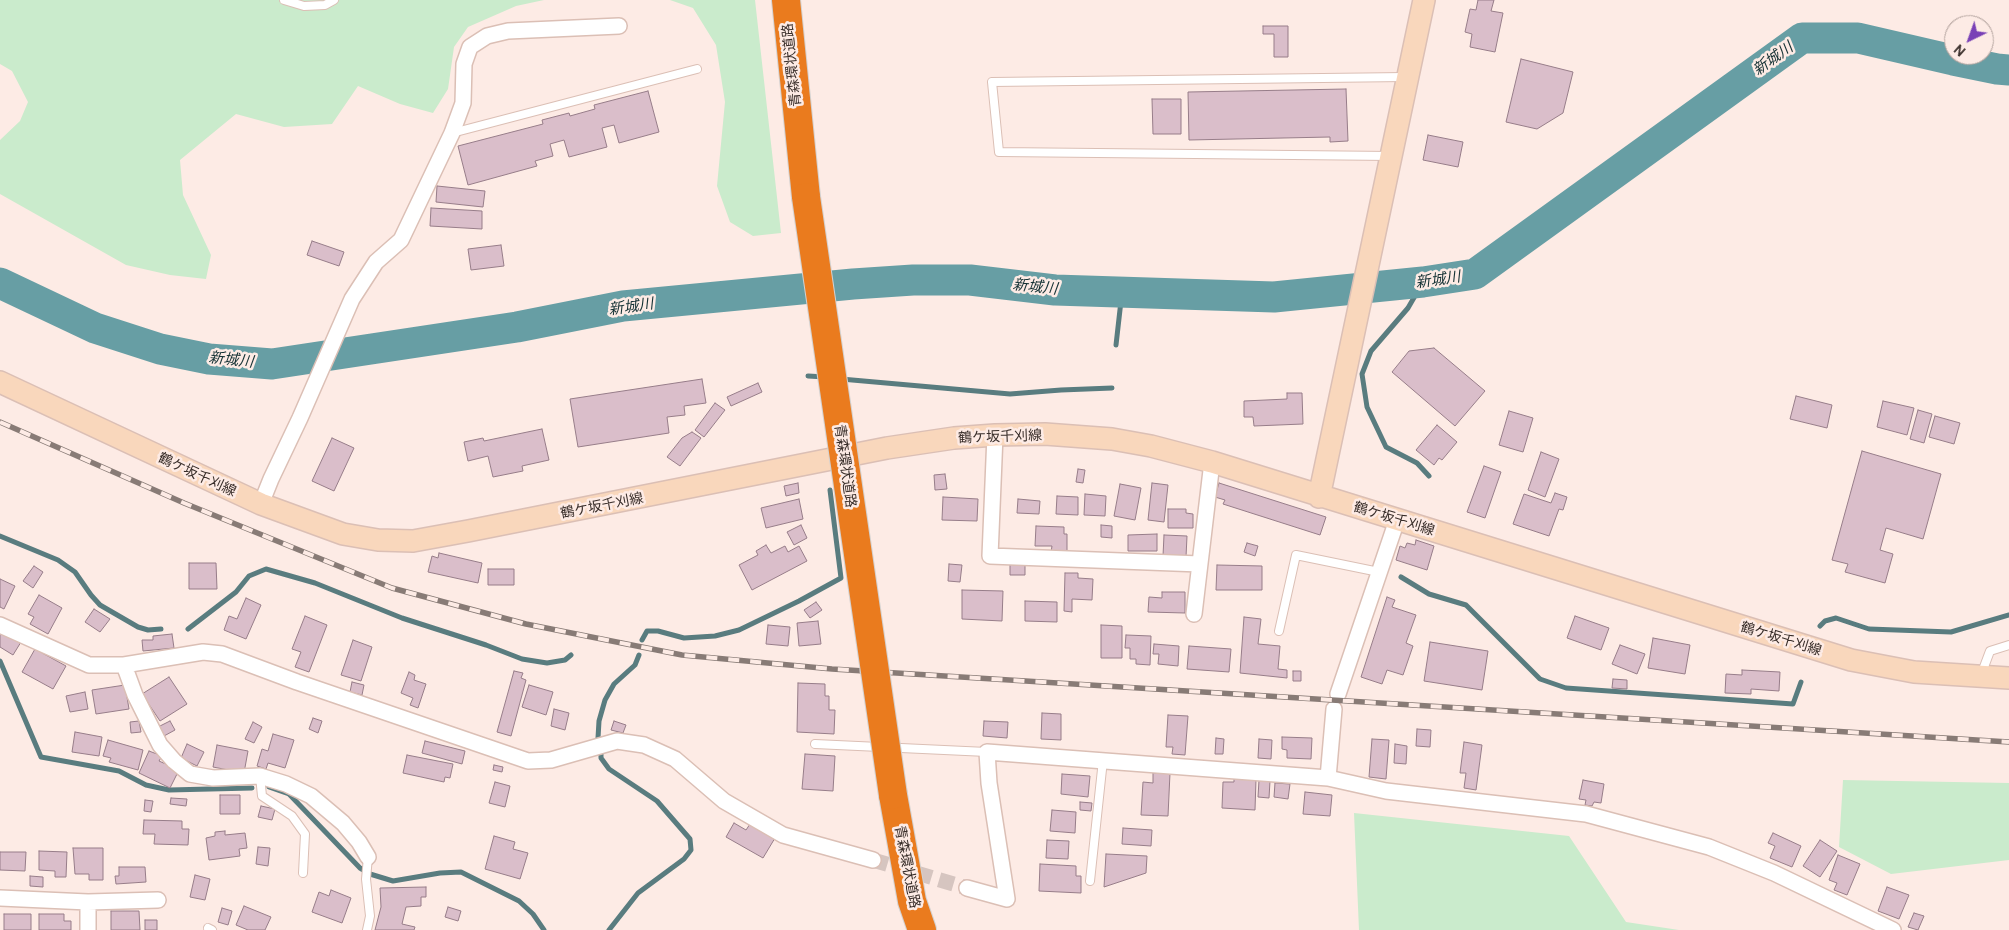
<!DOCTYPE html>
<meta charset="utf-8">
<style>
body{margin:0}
#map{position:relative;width:2009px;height:930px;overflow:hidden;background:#fdebe5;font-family:Cabin,sans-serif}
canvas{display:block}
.north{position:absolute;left:1944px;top:15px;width:50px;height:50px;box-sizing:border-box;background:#fdebe5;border:1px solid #af9f9a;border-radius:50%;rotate:222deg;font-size:14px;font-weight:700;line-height:20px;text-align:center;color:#392e2a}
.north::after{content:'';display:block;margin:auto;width:18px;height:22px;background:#7940b6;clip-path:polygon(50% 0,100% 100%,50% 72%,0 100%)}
</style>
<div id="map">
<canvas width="2009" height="930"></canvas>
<div class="north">N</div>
</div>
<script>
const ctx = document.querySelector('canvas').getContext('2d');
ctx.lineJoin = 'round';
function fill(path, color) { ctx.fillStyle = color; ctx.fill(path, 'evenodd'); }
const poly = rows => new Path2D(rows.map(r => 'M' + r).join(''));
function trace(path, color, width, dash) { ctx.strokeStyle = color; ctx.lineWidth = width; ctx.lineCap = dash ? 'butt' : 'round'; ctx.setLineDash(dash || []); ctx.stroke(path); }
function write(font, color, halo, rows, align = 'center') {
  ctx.font = font + ' Cabin,"Noto Sans JP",sans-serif'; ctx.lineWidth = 5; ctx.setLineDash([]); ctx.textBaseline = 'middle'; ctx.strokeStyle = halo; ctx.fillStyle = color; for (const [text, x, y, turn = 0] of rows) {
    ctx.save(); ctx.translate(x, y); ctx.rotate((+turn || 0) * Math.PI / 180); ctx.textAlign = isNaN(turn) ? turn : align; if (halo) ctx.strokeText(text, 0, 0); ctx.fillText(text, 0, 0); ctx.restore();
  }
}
fill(poly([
 [0,0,544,0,516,6,468,27,454,47,448,89,433,113,400,104,358,86,332,124,284,127,236,114,180,160,183,195,211,255,206,279,170,275,126,265,0,194,0,140,20,121,28,102,12,71,0,64],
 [670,0,755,0,781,233,753,236,730,222,717,186,725,102,716,45,693,8],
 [1843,780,2009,783,2009,860,1891,874,1839,847],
 [1354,813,1569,836,1626,922,1679,930,1359,930]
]), '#caebcc');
trace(poly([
 [1423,282,1408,308,1371,351,1362,374,1367,407,1386,447,1417,463,1429,476],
 [1116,345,1122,292],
 [808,376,825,377],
 [841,379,1010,394,1061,390,1112,388],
 [0,536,58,560,75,572,91,595,100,605,138,627,148,630,161,629],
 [1401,577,1429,594,1466,605,1540,679,1566,688,1793,704,1801,682],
 [1820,626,1825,621,1836,618,1869,629,1951,632,2009,615],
 [188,629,236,592,249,576,266,569,315,583,402,618,486,645,522,659,547,663,565,660,571,655],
 [642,640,647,631,658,631,684,638,715,636,739,630,799,601,841,578,830,490],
 [0,661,41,757,119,771,146,785,169,790,252,788],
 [598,738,599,721,605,700,614,684,635,665,639,655],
 [601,752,601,758,609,769,657,801,690,839,691,850,684,859,638,893,609,930],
 [269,787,289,794,360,868,370,874,393,881,440,873,461,872,519,901,533,914,544,930]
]), '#597c7f', 5);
trace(poly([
 [0,283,95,328,160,349,209,359,272,364,517,327,623,306,853,284,913,280,970,280,1055,290,1274,297,1423,282,1475,274,1802,38,1858,38,1953,60,1997,69,2009,70]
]), '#679ea4', 31);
const building = poly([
 [1478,0,1494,0,1491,11,1503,13,1495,52,1470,47,1472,34,1465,32,1470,9,1476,10,1478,0],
 [1263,26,1288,26,1288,57,1274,57,1274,34,1263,34,1263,26],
 [1521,59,1573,72,1563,113,1537,129,1506,122,1521,59],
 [1346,89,1348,141,1330,142,1330,137,1189,140,1188,92,1346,89],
 [648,91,659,132,619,143,614,125,602,128,607,147,569,157,564,140,550,144,553,156,535,161,537,166,468,185,458,146,543,124,542,120,569,113,570,116,595,109,594,105,648,91],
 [1152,99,1181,99,1181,134,1153,134,1152,99],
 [1428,135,1463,142,1458,167,1423,160,1428,135],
 [437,186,485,191,483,207,436,202,437,186],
 [431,208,482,211,482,229,430,226,431,208],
 [312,241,344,252,339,266,307,255,312,241],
 [501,245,504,266,471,270,468,249,501,245],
 [1434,348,1485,391,1455,426,1392,372,1409,351,1434,348],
 [702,379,706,403,684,406,685,415,667,417,669,433,578,447,570,399,702,379],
 [758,383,762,392,731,406,727,397,758,383],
 [1287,393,1302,393,1303,424,1254,426,1253,417,1244,417,1244,401,1287,399,1287,393],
 [1796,396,1832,405,1827,428,1790,419,1796,396],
 [1883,401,1914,408,1907,435,1877,427,1883,401],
 [715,403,725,410,704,437,695,430,715,403],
 [1918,410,1932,414,1924,443,1910,439,1918,410],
 [1509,411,1533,418,1523,452,1499,445,1509,411],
 [1935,416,1960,423,1954,444,1929,437,1935,416],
 [1437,425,1457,442,1442,460,1439,458,1434,465,1416,450,1437,425],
 [542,429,549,460,522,466,523,471,493,477,488,456,468,461,464,442,483,438,484,441,542,429],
 [692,432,701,438,680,466,667,457,682,438,692,432],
 [332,438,354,448,334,491,312,481,332,438],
 [1862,451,1941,474,1923,539,1886,528,1880,550,1893,554,1885,583,1845,572,1848,564,1832,560,1862,451],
 [1541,452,1559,459,1545,497,1528,490,1541,452],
 [1484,466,1501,472,1485,518,1467,512,1484,466],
 [1078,469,1085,470,1083,483,1076,482,1078,469],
 [945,474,947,489,935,490,934,475,945,474],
 [798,483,799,493,786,496,784,486,798,483],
 [1152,483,1168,485,1164,522,1148,520,1152,483],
 [1219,483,1326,517,1320,535,1223,504,1225,500,1215,497,1219,483],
 [1120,484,1141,488,1135,520,1114,516,1120,484],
 [1555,493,1567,497,1563,510,1559,509,1549,536,1513,524,1524,494,1551,503,1555,493],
 [1085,494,1106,496,1105,516,1084,515,1085,494],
 [1057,496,1078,497,1078,515,1056,514,1057,496],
 [943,497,978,499,977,521,942,520,943,497],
 [799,499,803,519,766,528,761,508,799,499],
 [1018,499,1040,501,1039,514,1017,513,1018,499],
 [1168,509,1186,509,1186,513,1193,514,1193,528,1168,528,1168,509],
 [801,525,807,538,794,545,787,532,801,525],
 [1101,525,1112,526,1112,538,1101,537,1101,525],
 [1036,526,1064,527,1064,534,1067,534,1067,552,1051,552,1052,546,1035,546,1036,526],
 [1157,534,1157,551,1128,551,1128,535,1157,534],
 [1164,535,1187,536,1186,557,1163,556,1164,535],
 [1416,540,1434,546,1427,570,1396,560,1400,546,1405,548,1407,543,1415,545,1416,540],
 [1247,543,1258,546,1255,556,1244,552,1247,543],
 [766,545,771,553,785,546,788,552,799,546,807,561,752,590,739,565,758,555,756,551,766,545],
 [439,553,482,563,478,583,428,572,432,556,438,558,439,553],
 [189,563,216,563,217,589,189,589,189,563],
 [949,564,962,565,960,582,948,581,949,564],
 [1010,564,1025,565,1025,575,1010,575,1010,564],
 [1217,565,1262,566,1262,590,1216,590,1217,565],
 [34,566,43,572,33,588,23,581,34,566],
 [488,569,514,569,514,585,488,585,488,569],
 [1065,573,1078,573,1078,578,1093,579,1092,600,1072,599,1072,612,1064,611,1065,573],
 [0,579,15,586,4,609,0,607,0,579],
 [962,590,1003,591,1002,621,962,619,962,590],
 [1162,592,1185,592,1185,613,1148,612,1149,597,1162,598,1162,592],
 [39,595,62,608,48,634,30,624,34,617,28,614,39,595],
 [1387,597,1395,600,1392,607,1416,615,1406,643,1413,646,1403,675,1387,670,1382,684,1361,677,1387,597],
 [246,598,261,605,246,639,224,630,229,616,237,619,246,598],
 [1025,601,1057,602,1057,622,1025,621,1025,601],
 [816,602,822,610,810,618,804,610,816,602],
 [94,609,110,619,100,632,85,622,94,609],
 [305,616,327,625,309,672,295,667,301,652,292,649,305,616],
 [1575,616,1609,628,1601,650,1567,638,1575,616],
 [1244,617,1261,619,1258,644,1280,646,1278,669,1287,670,1287,678,1240,673,1244,617],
 [818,621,821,644,799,646,797,623,818,621],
 [768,625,790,627,788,646,766,644,768,625],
 [1101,625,1122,626,1122,658,1101,658,1101,625],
 [0,629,21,642,13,655,0,647,0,629],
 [172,634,174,648,143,651,142,640,153,640,153,636,172,634],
 [1126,635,1151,636,1150,665,1136,664,1136,659,1130,659,1130,648,1125,648,1126,635],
 [1653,638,1690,645,1685,674,1648,668,1653,638],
 [353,640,372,647,361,681,341,675,353,640],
 [1430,642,1488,651,1482,690,1424,681,1430,642],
 [1154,644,1179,646,1178,666,1158,664,1159,654,1153,654,1154,644],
 [1620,645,1645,654,1637,674,1612,664,1620,645],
 [1189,646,1231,649,1229,672,1187,669,1189,646],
 [35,649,66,666,53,689,22,672,35,649],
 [1742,670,1780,672,1779,691,1751,689,1751,694,1725,693,1726,674,1742,675,1742,670],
 [514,671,523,673,521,678,526,680,511,736,497,732,514,671],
 [1293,671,1301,671,1301,681,1293,681,1293,671],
 [409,672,415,675,414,680,426,684,418,708,410,705,413,698,401,693,409,672],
 [169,677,187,704,160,721,142,694,169,677],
 [1613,679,1627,680,1627,689,1612,688,1613,679],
 [352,682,364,685,362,695,350,692,352,682],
 [798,683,825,684,825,696,829,696,829,710,835,710,834,734,797,732,798,683],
 [125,685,129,709,96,714,92,690,125,685],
 [529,685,553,692,546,715,522,707,529,685],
 [85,692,88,709,70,712,66,696,85,692],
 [554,709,569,713,565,730,551,726,554,709],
 [1042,713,1061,714,1061,740,1041,739,1042,713],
 [1168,715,1188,716,1185,755,1172,754,1173,747,1166,747,1168,715],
 [313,718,322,721,318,733,309,729,313,718],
 [139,721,141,732,131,733,130,722,139,721],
 [170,721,175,730,164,736,158,727,170,721],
 [614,721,626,725,623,733,611,730,614,721],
 [984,721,1008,722,1007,738,983,736,984,721],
 [253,722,262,727,254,743,245,739,253,722],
 [1417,729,1431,730,1430,747,1416,746,1417,729],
 [75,732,102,737,99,756,72,752,75,732],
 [273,734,294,740,285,768,268,763,266,769,257,766,262,749,268,751,273,734],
 [1282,737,1312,738,1311,759,1287,758,1287,750,1282,749,1282,737],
 [1216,738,1224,739,1223,754,1215,754,1216,738],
 [1259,739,1272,740,1271,759,1258,758,1259,739],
 [1372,739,1389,740,1386,779,1369,777,1372,739],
 [108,740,143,750,138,770,109,762,111,758,103,756,108,740],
 [425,741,465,751,462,764,422,753,425,741],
 [1464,742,1482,745,1476,790,1464,788,1466,773,1460,773,1464,742],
 [187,744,204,752,197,766,181,758,187,744],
 [1395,744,1407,746,1406,764,1394,763,1395,744],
 [217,745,248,751,244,773,213,767,217,745],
 [149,751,162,756,159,761,179,770,170,788,139,773,149,751],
 [805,754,835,756,833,791,802,789,805,754],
 [407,755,453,764,450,778,445,777,444,782,403,773,407,755],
 [494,765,503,767,502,772,493,770,494,765],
 [1153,773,1170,773,1168,816,1141,815,1143,782,1153,783,1153,773],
 [1062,774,1090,776,1088,797,1061,794,1062,774],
 [1234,778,1256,779,1255,810,1222,808,1223,782,1234,782,1234,778],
 [1259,780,1270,781,1269,798,1258,797,1259,780],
 [1583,780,1604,784,1601,803,1594,802,1592,806,1585,805,1586,800,1579,799,1583,780],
 [495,782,510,786,505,807,489,803,495,782],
 [1275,783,1290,784,1288,799,1274,797,1275,783],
 [1305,792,1332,795,1330,816,1303,814,1305,792],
 [220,795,240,795,240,814,220,814,220,795],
 [171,798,187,799,186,806,170,804,171,798],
 [145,800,153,801,151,812,144,811,145,800],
 [1080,802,1092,803,1091,811,1080,810,1080,802],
 [261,806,275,809,272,820,258,817,261,806],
 [1052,810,1076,812,1075,833,1050,831,1052,810],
 [144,820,182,821,182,829,189,829,188,845,154,844,155,834,143,834,144,820],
 [734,823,746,830,750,824,775,838,763,858,726,837,734,823],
 [1123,828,1152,830,1151,846,1122,844,1123,828],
 [225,831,225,835,245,833,247,848,239,849,240,856,209,860,206,838,215,836,215,832,225,831],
 [1773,833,1801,846,1792,867,1770,858,1775,846,1768,843,1773,833],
 [494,836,515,842,513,849,528,853,520,879,485,869,494,836],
 [1047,840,1069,841,1068,859,1046,858,1047,840],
 [1820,840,1837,851,1820,877,1803,866,1820,840],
 [258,847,270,848,268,866,256,864,258,847],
 [73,848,103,848,103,880,89,880,89,874,75,874,73,848],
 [39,851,67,852,66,877,55,877,55,871,39,870,39,851],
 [0,852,26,852,25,871,0,870,0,852],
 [1106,854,1147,856,1146,873,1104,887,1106,854],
 [1838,855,1860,864,1847,895,1834,890,1837,883,1829,880,1838,855],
 [1040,864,1076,866,1076,876,1081,876,1081,893,1039,891,1040,864],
 [119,867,145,867,146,882,116,884,115,876,119,876,119,867],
 [195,875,210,879,205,900,190,897,195,875],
 [30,876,43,877,43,887,30,886,30,876],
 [426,887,426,897,421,897,421,906,406,907,402,924,415,927,414,930,375,930,381,907,380,888,426,887],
 [1887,887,1909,895,1899,919,1878,911,1887,887],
 [331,890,351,898,342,923,312,912,319,892,329,896,331,890],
 [244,906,271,917,265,930,248,930,236,925,244,906],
 [448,907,461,911,458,921,445,917,448,907],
 [222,908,232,911,228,925,218,922,222,908],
 [111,911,139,911,140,930,111,930,111,911],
 [1914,913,1924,916,1918,930,1908,927,1914,913],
 [4,914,31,914,31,930,4,930,4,914],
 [39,914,64,914,64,921,71,921,71,930,39,930,39,914],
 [145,920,157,920,157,930,145,930,145,920]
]);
fill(building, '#dabeca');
trace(building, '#977d89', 1);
trace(poly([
 [873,860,967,888]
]), '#d6c5c0', 15, [15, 8]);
const lane = poly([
 [284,0,304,6,325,5,334,0],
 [452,133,697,69],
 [1391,156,999,152,992,82,1405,77],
 [1279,631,1296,555,1379,572],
 [1981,675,1990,651,2009,645],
 [815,744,987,752],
 [260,776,262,796,292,816,305,834,303,873],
 [1090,881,1103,760],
 [208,928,212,930],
 [367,930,370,916,366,879,368,857]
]);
const street = poly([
 [995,435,990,556,1200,564],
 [261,504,271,479,300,418,352,299,376,262,401,240,452,133,463,103,464,64,470,47,487,36,508,31,619,26],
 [1194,614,1212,462],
 [0,625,89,665,124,665,203,652,222,654,297,682,528,761,551,760,617,741,644,745,675,759,724,801,783,835,873,860],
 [124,665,135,695,160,745,174,761,190,774,213,778,260,776,286,784,311,796,343,823,359,842,368,857],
 [1338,694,1397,520],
 [1328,778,1334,709],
 [967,888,1007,899,989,783,987,752,1328,778,1386,791,1586,814,1709,847,1774,873,1893,930],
 [0,898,88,902,158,900],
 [88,902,88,930]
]);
const secondary = poly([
 [0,382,261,504,343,534,378,540,413,541,468,531,887,448,954,438,995,435,1045,434,1112,439,1151,446,1212,462,1851,660,1914,672,2009,678],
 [1319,497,1424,0]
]);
const highway = poly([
 [786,0,806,197],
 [893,795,912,901,922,930]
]);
trace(lane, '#dbbfb5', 10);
trace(street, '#dbbfb5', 18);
trace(secondary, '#dbbfb5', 24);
trace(highway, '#d3d1d0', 30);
trace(lane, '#fff', 8);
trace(street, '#fff', 15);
trace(secondary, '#f9d7bc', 21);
trace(highway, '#ea7b1e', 28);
const rail = poly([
 [0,422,184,503,392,588,526,624,682,655,832,669,2009,742]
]);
trace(rail, '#887b76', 5.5);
trace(rail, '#fdebe5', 4, [11]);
const highwayBridge = poly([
 [806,197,893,795]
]);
trace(highwayBridge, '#d3d1d0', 30, []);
trace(highwayBridge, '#ea7b1e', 28);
write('14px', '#392e2a', '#fdebe5', [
 ["青森環状道路",792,65,-96],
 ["鶴ケ坂千刈線",1000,437,-2],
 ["青森環状道路",845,466,82],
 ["鶴ケ坂千刈線",197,475,25],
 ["鶴ケ坂千刈線",602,506,-11],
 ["鶴ケ坂千刈線",1394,519,17],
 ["鶴ケ坂千刈線",1781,639,17],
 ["青森環状道路",907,867,79]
]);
write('italic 15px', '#133033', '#fdebe5', [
 ["新城川",1773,59,-36],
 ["新城川",1438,280,-8],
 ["新城川",1035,287,6],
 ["新城川",631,307,-8],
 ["新城川",231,360,6]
]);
</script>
